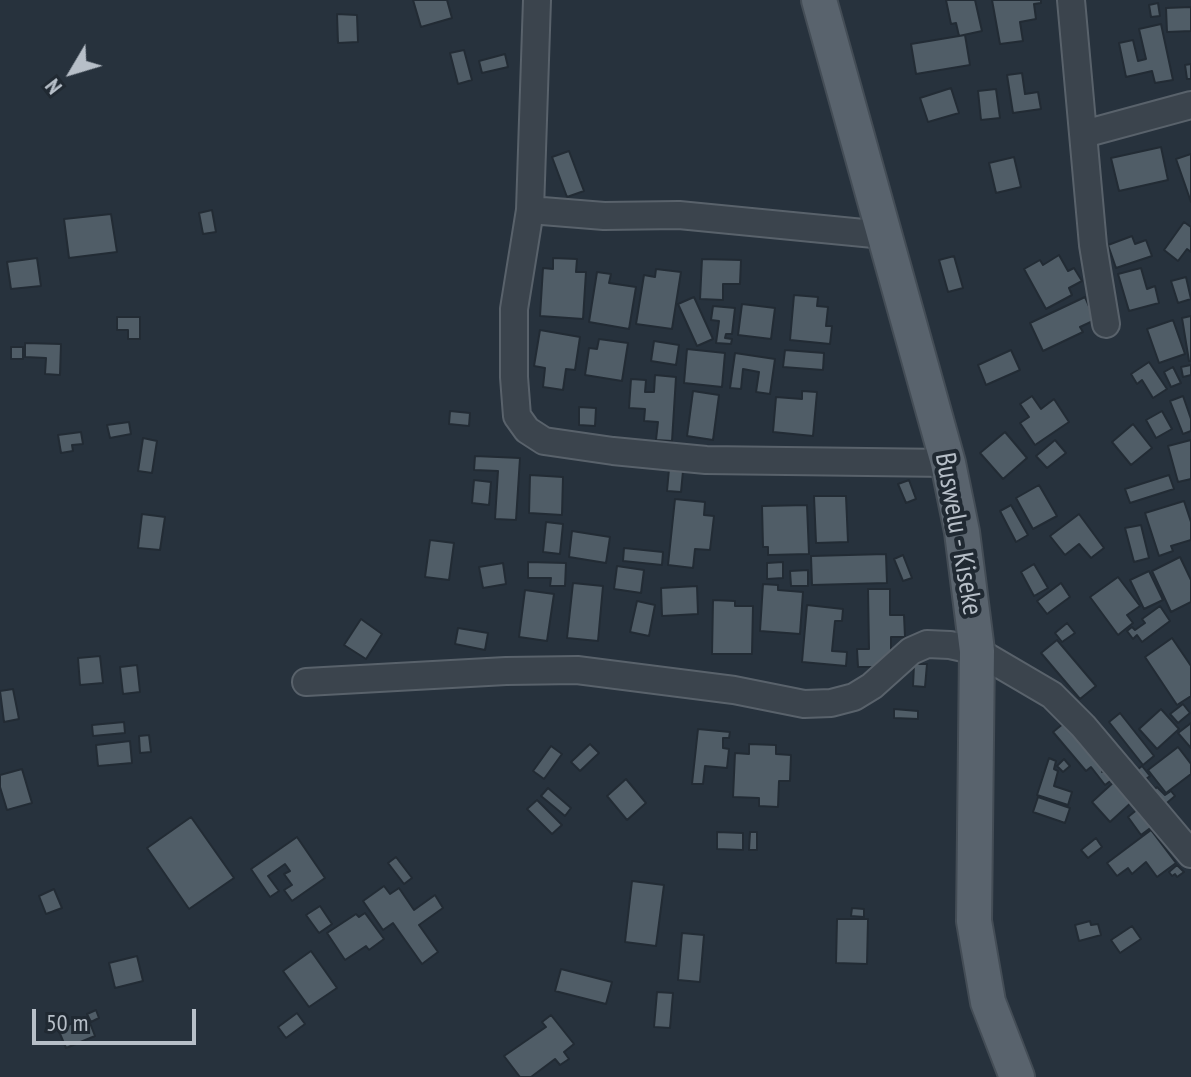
<!DOCTYPE html>
<style>
body{margin:0}
#map{position:relative;width:1191px;height:1077px;overflow:hidden;background:#27323d;font-family:"PT Sans Narrow",sans-serif}
canvas{display:block}
.north{position:absolute;left:32px;top:32px;width:80px;height:80px;-webkit-text-stroke:6px #202932;paint-order:stroke;rotate:232deg;font-size:22px;font-weight:700;line-height:32px;text-align:center;color:#b7bfc8}
.north::after{content:'';display:block;margin:auto;width:28px;height:36px;background:#b7bfc8;clip-path:polygon(50% 0,100% 100%,50% 72%,0 100%)}
.scale{position:absolute;left:32px;top:1009px;width:164px;height:36px;box-sizing:border-box;border:4px solid #b7bfc8;border-top:0;padding-left:10px;font-size:24px;line-height:28px;white-space:nowrap;color:#b7bfc8;-webkit-text-stroke:6px #202932;paint-order:stroke}
</style>
<div id="map">
<canvas width="1191" height="1077"></canvas>
<div class="north">N</div>
<div class="scale">50 m</div>
</div>
<script>
const ctx = document.querySelector('canvas').getContext('2d');
ctx.lineJoin = 'round';
function fill(path, color) { ctx.fillStyle = color; ctx.fill(path, 'evenodd'); }
const poly = rows => new Path2D(rows.map(r => 'M' + r).join(''));
function trace(path, color, width, dash) { ctx.strokeStyle = color; ctx.lineWidth = width; ctx.lineCap = dash ? 'butt' : 'round'; ctx.setLineDash(dash || []); ctx.stroke(path); }
function write(font, color, halo, rows, align = 'center') {
  ctx.font = font + ' "PT Sans Narrow",sans-serif'; ctx.lineWidth = 8; ctx.setLineDash([]); ctx.textBaseline = 'middle'; ctx.strokeStyle = halo; ctx.fillStyle = color; for (const [text, x, y, turn = 0] of rows) {
    ctx.save(); ctx.translate(x, y); ctx.rotate((+turn || 0) * Math.PI / 180); ctx.textAlign = isNaN(turn) ? turn : align; if (halo) ctx.strokeText(text, 0, 0); ctx.fillText(text, 0, 0); ctx.restore();
  }
}
const building = poly([
 [413,0,447,0,452,18,421,27,413,0],
 [946,0,975,0,982,31,959,36,956,23,951,24,946,0],
 [992,0,1041,0,1041,3,1034,4,1036,19,1020,22,1023,41,1000,44,992,0],
 [1158,3,1160,16,1151,17,1149,5,1158,3],
 [1191,7,1191,31,1167,32,1166,8,1191,7],
 [337,14,357,15,358,42,338,43,337,14],
 [1161,24,1173,80,1155,83,1152,71,1126,77,1119,43,1133,40,1138,61,1146,59,1139,29,1161,24],
 [965,35,970,65,916,74,911,44,965,35],
 [464,50,472,80,458,84,450,53,464,50],
 [505,54,508,67,482,73,479,61,505,54],
 [1191,64,1191,79,1187,79,1185,65,1191,64],
 [1022,73,1025,94,1038,92,1041,109,1013,113,1007,75,1022,73],
 [951,88,959,113,928,122,920,98,951,88],
 [996,89,1000,118,981,120,978,91,996,89],
 [1161,147,1168,180,1119,191,1111,158,1161,147],
 [569,151,584,191,567,197,552,157,569,151],
 [1191,154,1191,202,1176,159,1191,154],
 [1014,157,1021,187,996,193,989,163,1014,157],
 [212,210,216,232,203,234,199,213,212,210],
 [111,214,117,252,69,258,64,219,111,214],
 [1184,222,1191,227,1191,252,1187,249,1178,261,1164,250,1184,222],
 [1132,236,1135,244,1146,240,1152,256,1116,268,1108,245,1132,236],
 [1059,255,1068,271,1074,268,1082,281,1069,288,1072,295,1046,309,1024,269,1040,260,1043,265,1059,255],
 [954,256,963,288,948,292,939,260,954,256],
 [37,258,41,286,11,289,7,262,37,258],
 [553,258,577,259,576,272,586,272,583,319,540,316,543,268,553,269,553,258],
 [702,259,741,260,740,284,723,284,723,300,700,299,702,259],
 [1141,268,1147,289,1155,286,1159,303,1129,311,1118,274,1141,268],
 [656,269,681,272,672,329,636,324,644,275,655,277,656,269],
 [597,272,611,274,609,283,636,287,629,329,589,322,597,272],
 [1186,277,1191,299,1178,303,1171,281,1186,277],
 [794,295,818,297,817,306,828,307,826,326,832,326,830,344,790,340,794,295],
 [694,297,713,339,697,346,678,304,694,297],
 [1085,297,1095,320,1080,327,1083,332,1043,351,1030,323,1085,297],
 [742,304,775,308,771,339,738,335,742,304],
 [713,306,735,308,732,334,726,334,725,338,732,339,731,344,716,343,719,321,711,320,713,306],
 [1191,316,1191,361,1189,361,1182,318,1191,316],
 [117,317,140,317,140,339,128,339,128,330,117,330,117,317],
 [1173,320,1185,354,1159,363,1147,329,1173,320],
 [540,330,580,337,575,370,566,369,563,390,543,387,545,368,534,366,540,330],
 [599,339,628,343,622,381,585,375,589,348,597,349,599,339],
 [654,341,679,345,676,365,651,361,654,341],
 [25,343,61,344,60,375,45,374,46,358,25,357,25,343],
 [11,347,23,347,23,359,11,359,11,347],
 [687,349,725,353,722,387,684,383,687,349],
 [785,350,824,353,823,370,783,367,785,350],
 [1011,350,1020,370,986,385,978,365,1011,350],
 [735,353,775,359,770,394,756,392,759,372,743,369,741,389,730,388,735,353],
 [1149,362,1167,389,1153,398,1142,380,1137,384,1131,374,1149,362],
 [1191,365,1191,375,1183,377,1181,367,1191,365],
 [1173,367,1181,383,1171,387,1164,372,1173,367],
 [655,375,676,377,672,441,656,440,658,422,644,421,645,409,629,408,631,379,646,380,645,392,654,392,655,375],
 [693,391,719,395,713,440,687,436,693,391],
 [802,391,817,392,813,436,773,432,776,397,802,399,802,391],
 [1032,396,1041,409,1054,399,1069,422,1035,445,1020,423,1029,417,1020,404,1032,396],
 [1183,396,1191,419,1191,431,1183,434,1170,401,1183,396],
 [579,407,596,408,595,426,579,425,579,407],
 [450,411,470,413,469,426,449,424,450,411],
 [1162,411,1172,429,1156,438,1146,420,1162,411],
 [129,422,131,434,110,438,107,425,129,422],
 [1133,424,1152,448,1131,465,1112,442,1133,424],
 [81,432,83,444,72,445,73,451,61,453,58,435,81,432],
 [1005,432,1027,458,1003,479,980,453,1005,432],
 [143,438,157,441,152,473,138,471,143,438],
 [1055,440,1066,453,1047,468,1036,456,1055,440],
 [1191,440,1191,479,1178,482,1168,446,1191,440],
 [475,456,520,458,516,520,495,519,498,471,474,470,475,456],
 [669,469,683,471,681,492,667,491,669,469],
 [530,475,563,477,562,515,529,513,530,475],
 [1169,475,1174,489,1130,503,1125,489,1169,475],
 [474,480,491,482,489,505,472,503,474,480],
 [909,480,916,499,906,503,898,484,909,480],
 [1039,485,1057,516,1033,529,1016,498,1039,485],
 [814,496,846,496,848,542,816,543,814,496],
 [675,499,705,502,704,515,714,516,710,550,695,549,693,568,668,565,675,499],
 [1184,501,1191,522,1191,540,1171,546,1173,551,1159,556,1145,513,1184,501],
 [807,505,809,554,768,555,768,547,763,547,762,506,807,505],
 [1011,505,1028,535,1016,542,1000,511,1011,505],
 [142,514,165,517,160,550,138,548,142,514],
 [1079,514,1104,548,1091,558,1079,544,1065,555,1050,536,1079,514],
 [546,522,563,524,560,554,543,552,546,522],
 [1141,525,1149,558,1134,562,1125,528,1141,525],
 [572,531,610,537,606,563,569,557,572,531],
 [430,540,454,543,449,580,425,577,430,540],
 [624,548,663,552,662,565,623,561,624,548],
 [886,554,887,583,812,585,811,556,886,554],
 [903,555,912,578,903,581,894,559,903,555],
 [1180,557,1191,580,1191,602,1171,612,1152,571,1180,557],
 [528,562,566,563,565,586,550,586,551,578,528,578,528,562],
 [783,562,783,578,767,579,767,563,783,562],
 [503,563,506,584,483,588,479,567,503,563],
 [1034,564,1048,588,1034,596,1021,572,1034,564],
 [617,566,644,570,641,593,614,589,617,566],
 [808,570,808,586,791,586,790,571,808,570],
 [1149,571,1163,600,1144,609,1130,580,1149,571],
 [1118,577,1140,606,1127,615,1133,623,1118,635,1090,597,1118,577],
 [573,583,603,586,598,641,567,638,573,583],
 [1061,583,1070,597,1047,614,1037,601,1061,583],
 [763,584,778,585,778,590,803,592,800,634,760,631,763,584],
 [697,586,698,614,662,616,661,588,697,586],
 [868,589,890,589,890,615,904,615,905,637,891,637,891,667,858,667,857,649,869,649,868,589],
 [525,590,554,594,547,641,519,637,525,590],
 [713,600,735,601,735,606,753,606,752,654,712,654,713,600],
 [637,601,655,605,649,636,630,632,637,601],
 [807,605,843,609,842,621,835,621,832,651,847,652,846,666,802,662,807,605],
 [1160,606,1170,621,1142,642,1137,635,1133,639,1127,631,1132,627,1135,630,1145,623,1142,619,1160,606],
 [361,619,382,634,366,659,344,645,361,619],
 [1067,623,1075,633,1062,642,1055,633,1067,623],
 [458,628,488,633,485,650,455,644,458,628],
 [1172,638,1191,666,1191,696,1177,705,1145,657,1172,638],
 [1057,640,1096,686,1080,699,1041,653,1057,640],
 [100,656,103,683,80,685,78,658,100,656],
 [914,664,927,664,925,687,913,686,914,664],
 [137,665,140,692,123,694,120,667,137,665],
 [13,689,19,719,4,722,0,691,13,689],
 [1183,704,1190,713,1178,723,1170,714,1183,704],
 [894,709,918,711,918,719,894,718,894,709],
 [1161,709,1179,729,1157,749,1139,729,1161,709],
 [1120,713,1154,756,1143,765,1109,722,1120,713],
 [124,722,125,733,93,736,92,725,124,722],
 [1064,723,1091,756,1094,753,1105,767,1102,772,1109,766,1117,776,1105,785,1091,767,1086,771,1053,732,1064,723],
 [1191,723,1191,748,1178,733,1191,723],
 [698,729,730,732,729,738,723,738,723,748,729,749,727,768,705,766,703,784,692,784,698,729],
 [149,735,151,752,140,753,139,736,149,735],
 [130,741,132,763,98,766,96,745,130,741],
 [590,744,599,753,580,771,571,762,590,744],
 [749,744,776,745,776,754,791,755,790,781,779,781,778,807,759,806,759,798,733,797,735,753,749,754,749,744],
 [551,746,562,754,544,779,533,771,551,746],
 [1178,747,1191,764,1191,774,1166,793,1148,770,1178,747],
 [1049,758,1056,761,1054,769,1058,771,1054,786,1072,792,1068,805,1037,795,1049,758],
 [1064,759,1070,766,1063,772,1057,766,1064,759],
 [1142,766,1150,776,1146,779,1155,789,1157,787,1165,795,1171,791,1175,796,1161,808,1132,774,1142,766],
 [22,769,32,803,7,810,0,787,0,775,22,769],
 [626,779,646,803,627,820,607,796,626,779],
 [1116,780,1134,800,1110,822,1092,802,1116,780],
 [548,788,571,808,565,816,541,796,548,788],
 [1038,797,1070,808,1065,823,1033,812,1038,797],
 [537,800,562,825,552,834,527,809,537,800],
 [1139,808,1153,826,1141,835,1128,817,1139,808],
 [191,817,234,878,189,909,147,848,191,817],
 [1151,830,1176,863,1157,877,1146,862,1132,874,1128,868,1117,876,1107,863,1151,830],
 [717,832,743,833,743,850,717,849,717,832],
 [750,832,757,832,757,850,749,850,750,832],
 [297,837,325,878,292,901,284,890,292,885,284,874,290,871,285,864,268,876,279,891,270,897,251,869,297,837],
 [1096,838,1102,847,1088,858,1081,850,1096,838],
 [396,857,412,878,404,884,388,863,396,857],
 [1177,865,1184,872,1177,877,1175,874,1172,876,1169,872,1177,865],
 [632,881,664,885,656,946,625,942,632,881],
 [384,886,390,894,399,888,414,910,435,895,443,908,419,925,438,952,422,964,393,923,383,930,363,901,384,886],
 [54,889,62,908,46,914,39,896,54,889],
 [320,906,332,924,319,933,306,915,320,906],
 [852,908,864,909,864,917,851,916,852,908],
 [365,913,384,939,369,950,366,946,345,960,327,933,356,914,359,917,365,913],
 [837,919,868,919,867,964,836,963,837,919],
 [1090,921,1091,925,1098,924,1101,935,1079,941,1075,925,1090,921],
 [1132,926,1141,939,1120,953,1111,940,1132,926],
 [682,933,704,935,700,982,678,980,682,933],
 [311,951,337,988,309,1007,283,971,311,951],
 [137,956,143,981,115,988,109,963,137,956],
 [561,969,612,982,606,1004,555,991,561,969],
 [657,992,673,993,670,1028,654,1027,657,992],
 [96,1010,99,1018,91,1022,87,1014,96,1010],
 [297,1013,305,1024,286,1038,278,1027,297,1013],
 [551,1015,574,1044,564,1052,569,1059,560,1065,555,1059,531,1077,520,1077,504,1056,546,1027,542,1022,551,1015],
 [73,1023,75,1029,90,1023,95,1036,66,1048,58,1029,73,1023]
]);
fill(building, '#505d67');
trace(building, '#222b34', 2);
const minor = poly([
 [537,0,530,210,514,309,514,377,517,416,527,430,544,441,613,451,706,460,948,463],
 [1071,0,1093,245,1106,324],
 [1084,134,1191,105],
 [530,210,604,216,679,215,884,235],
 [306,682,506,671,577,670,734,690,804,704,831,703,854,697,872,686,911,651,927,644,950,645,977,651,1052,695,1083,726,1191,854]
]);
const major = poly([
 [819,0,948,463,962,532,977,651,974,921,988,1002,1017,1077]
]);
trace(minor, '#59626b', 30);
trace(major, '#444d56', 38);
trace(minor, '#3b444d', 26);
trace(major, '#59636d', 34);
write('28px', '#b7bfc8', '#202932', [
 ["Buswelu - Kiseke",958,534,80]
]);
</script>
